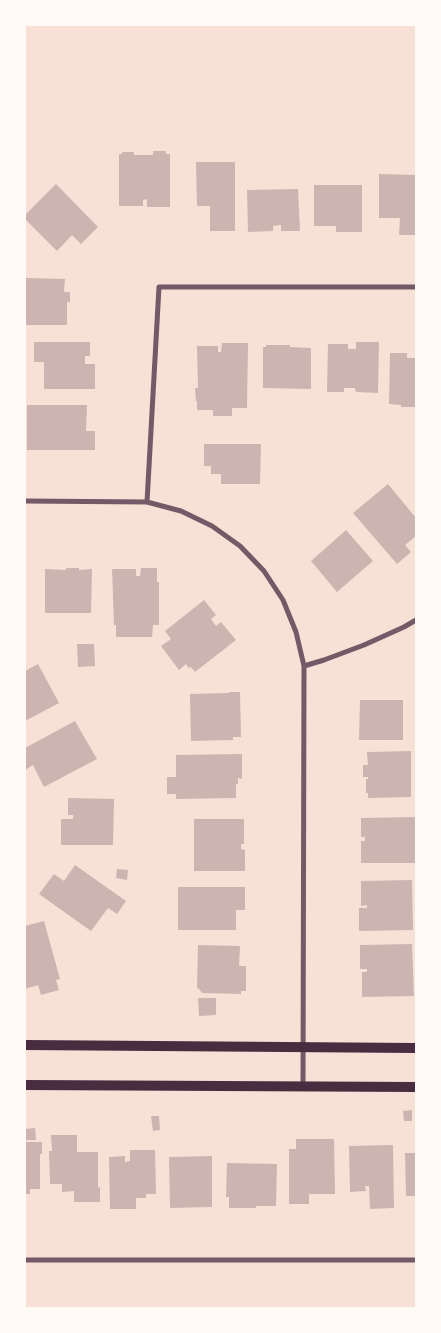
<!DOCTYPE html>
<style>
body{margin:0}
#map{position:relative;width:441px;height:1333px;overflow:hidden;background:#f7e1d7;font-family:Jost,sans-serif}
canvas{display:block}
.frame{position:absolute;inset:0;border:26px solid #fffaf5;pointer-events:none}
</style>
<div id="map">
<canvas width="441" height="1333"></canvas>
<div class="frame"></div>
</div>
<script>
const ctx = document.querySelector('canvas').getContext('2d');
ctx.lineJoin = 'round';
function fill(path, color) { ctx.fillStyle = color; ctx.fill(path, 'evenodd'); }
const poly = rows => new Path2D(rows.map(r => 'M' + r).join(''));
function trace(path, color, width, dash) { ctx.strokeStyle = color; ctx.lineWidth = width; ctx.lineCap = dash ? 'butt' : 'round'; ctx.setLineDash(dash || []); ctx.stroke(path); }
fill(poly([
 [153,151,166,151,166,154,170,154,170,207,147,207,147,199,143,200,143,206,119,206,119,154,122,154,122,152,134,152,134,155,153,155],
 [196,162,235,162,235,231,210,231,210,206,197,206],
 [379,174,416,175,416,235,399,235,400,218,379,218],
 [56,184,98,227,81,244,72,235,57,251,25,219,25,215],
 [314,185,362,185,362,232,336,232,336,226,314,226],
 [298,189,300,231,281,231,281,225,273,226,273,231,248,232,247,190],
 [26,278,65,279,64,292,70,292,70,302,67,302,67,325,26,325],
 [34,342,90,342,90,356,85,356,85,364,95,364,95,389,44,389,44,362,34,362],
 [356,342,379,342,378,393,356,392,355,388,344,388,344,392,327,392,328,344,348,344,348,349,356,349],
 [222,343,248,343,247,408,232,408,232,416,213,416,213,410,197,410,197,401,196,401,195,388,198,388,197,346,218,346,218,352,221,352],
 [266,345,290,345,290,347,311,348,311,389,263,388,263,347,266,347],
 [390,353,407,353,407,358,416,358,416,404,415,407,401,407,401,405,389,404],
 [27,405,87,405,86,431,95,431,95,450,27,450],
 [204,444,261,444,260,484,221,484,221,474,211,474,211,466,204,466],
 [388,484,416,518,416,536,405,545,411,552,397,564,353,513],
 [346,530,373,561,337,592,311,561],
 [66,568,79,568,79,570,92,569,91,613,45,613,45,569,66,570],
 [141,568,157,568,157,582,159,582,159,625,153,625,152,637,116,637,116,625,114,625,112,569,136,569,136,576,140,576],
 [204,600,216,615,211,619,216,626,221,622,236,640,195,672,191,667,189,668,186,664,179,670,161,646,171,639,165,631],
 [77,644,94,644,95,666,78,667],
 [38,664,59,703,25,721,25,671],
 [229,692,240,692,241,737,233,737,233,740,191,741,190,694,229,693],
 [360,700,403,700,403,740,359,740],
 [75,721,97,759,44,787,33,765,25,770,25,748],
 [411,751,411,797,368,798,368,793,366,793,366,779,368,779,368,777,363,777,363,765,368,765,367,752],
 [242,754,242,779,238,778,238,784,236,784,236,798,176,799,176,794,167,794,167,777,176,777,176,755],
 [68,798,114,799,113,845,61,845,61,819,73,819,73,815,68,815],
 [416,817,416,863,361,863,361,841,365,841,365,837,361,837,361,818],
 [194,819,244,819,244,844,241,844,241,849,245,850,245,871,194,871],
 [75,865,126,901,117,914,108,908,91,931,39,894,54,874,64,881],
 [117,869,128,870,127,880,116,878],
 [412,880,413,930,359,931,359,908,367,908,367,905,361,906,361,881],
 [178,887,245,887,245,910,236,910,236,930,178,930],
 [44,921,60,979,56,980,59,990,41,995,38,985,25,989,25,926],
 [412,944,414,996,362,997,362,972,367,972,367,969,360,969,360,945],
 [198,945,240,946,239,966,246,966,246,991,241,991,241,994,202,993,199,989,197,988],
 [198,998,216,998,216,1015,199,1016],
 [412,1110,412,1121,404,1121,403,1111],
 [151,1116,159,1116,160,1130,153,1131],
 [35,1128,36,1140,25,1140,25,1129],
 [51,1135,77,1135,77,1152,98,1152,98,1188,100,1187,100,1202,74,1202,74,1191,62,1192,62,1184,50,1184,49,1151,52,1151],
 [296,1139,334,1139,335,1194,309,1194,309,1204,289,1204,289,1149,296,1149],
 [25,1142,42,1142,42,1154,40,1154,40,1189,30,1189,30,1194,25,1194],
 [393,1145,394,1208,370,1209,369,1186,365,1186,366,1191,350,1192,349,1146],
 [130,1150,155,1150,156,1194,146,1194,146,1198,136,1198,136,1209,110,1209,109,1157,125,1156,125,1162,130,1161],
 [405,1153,416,1153,416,1196,406,1196],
 [212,1156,212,1207,170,1208,169,1157],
 [227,1163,277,1164,276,1206,256,1206,256,1208,229,1208,229,1197,226,1197]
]), '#ccb4b1');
trace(poly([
 [25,501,147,502,181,511,212,526,240,546,264,571,283,600,296,632,304,666,303,1087],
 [147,502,159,287,416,287],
 [304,666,324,660,364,645,404,627,416,620],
 [25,1260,416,1260]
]), '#755966', 5);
trace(poly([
 [25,1045,416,1048],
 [25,1085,416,1087]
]), '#4a2c40', 10);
</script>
